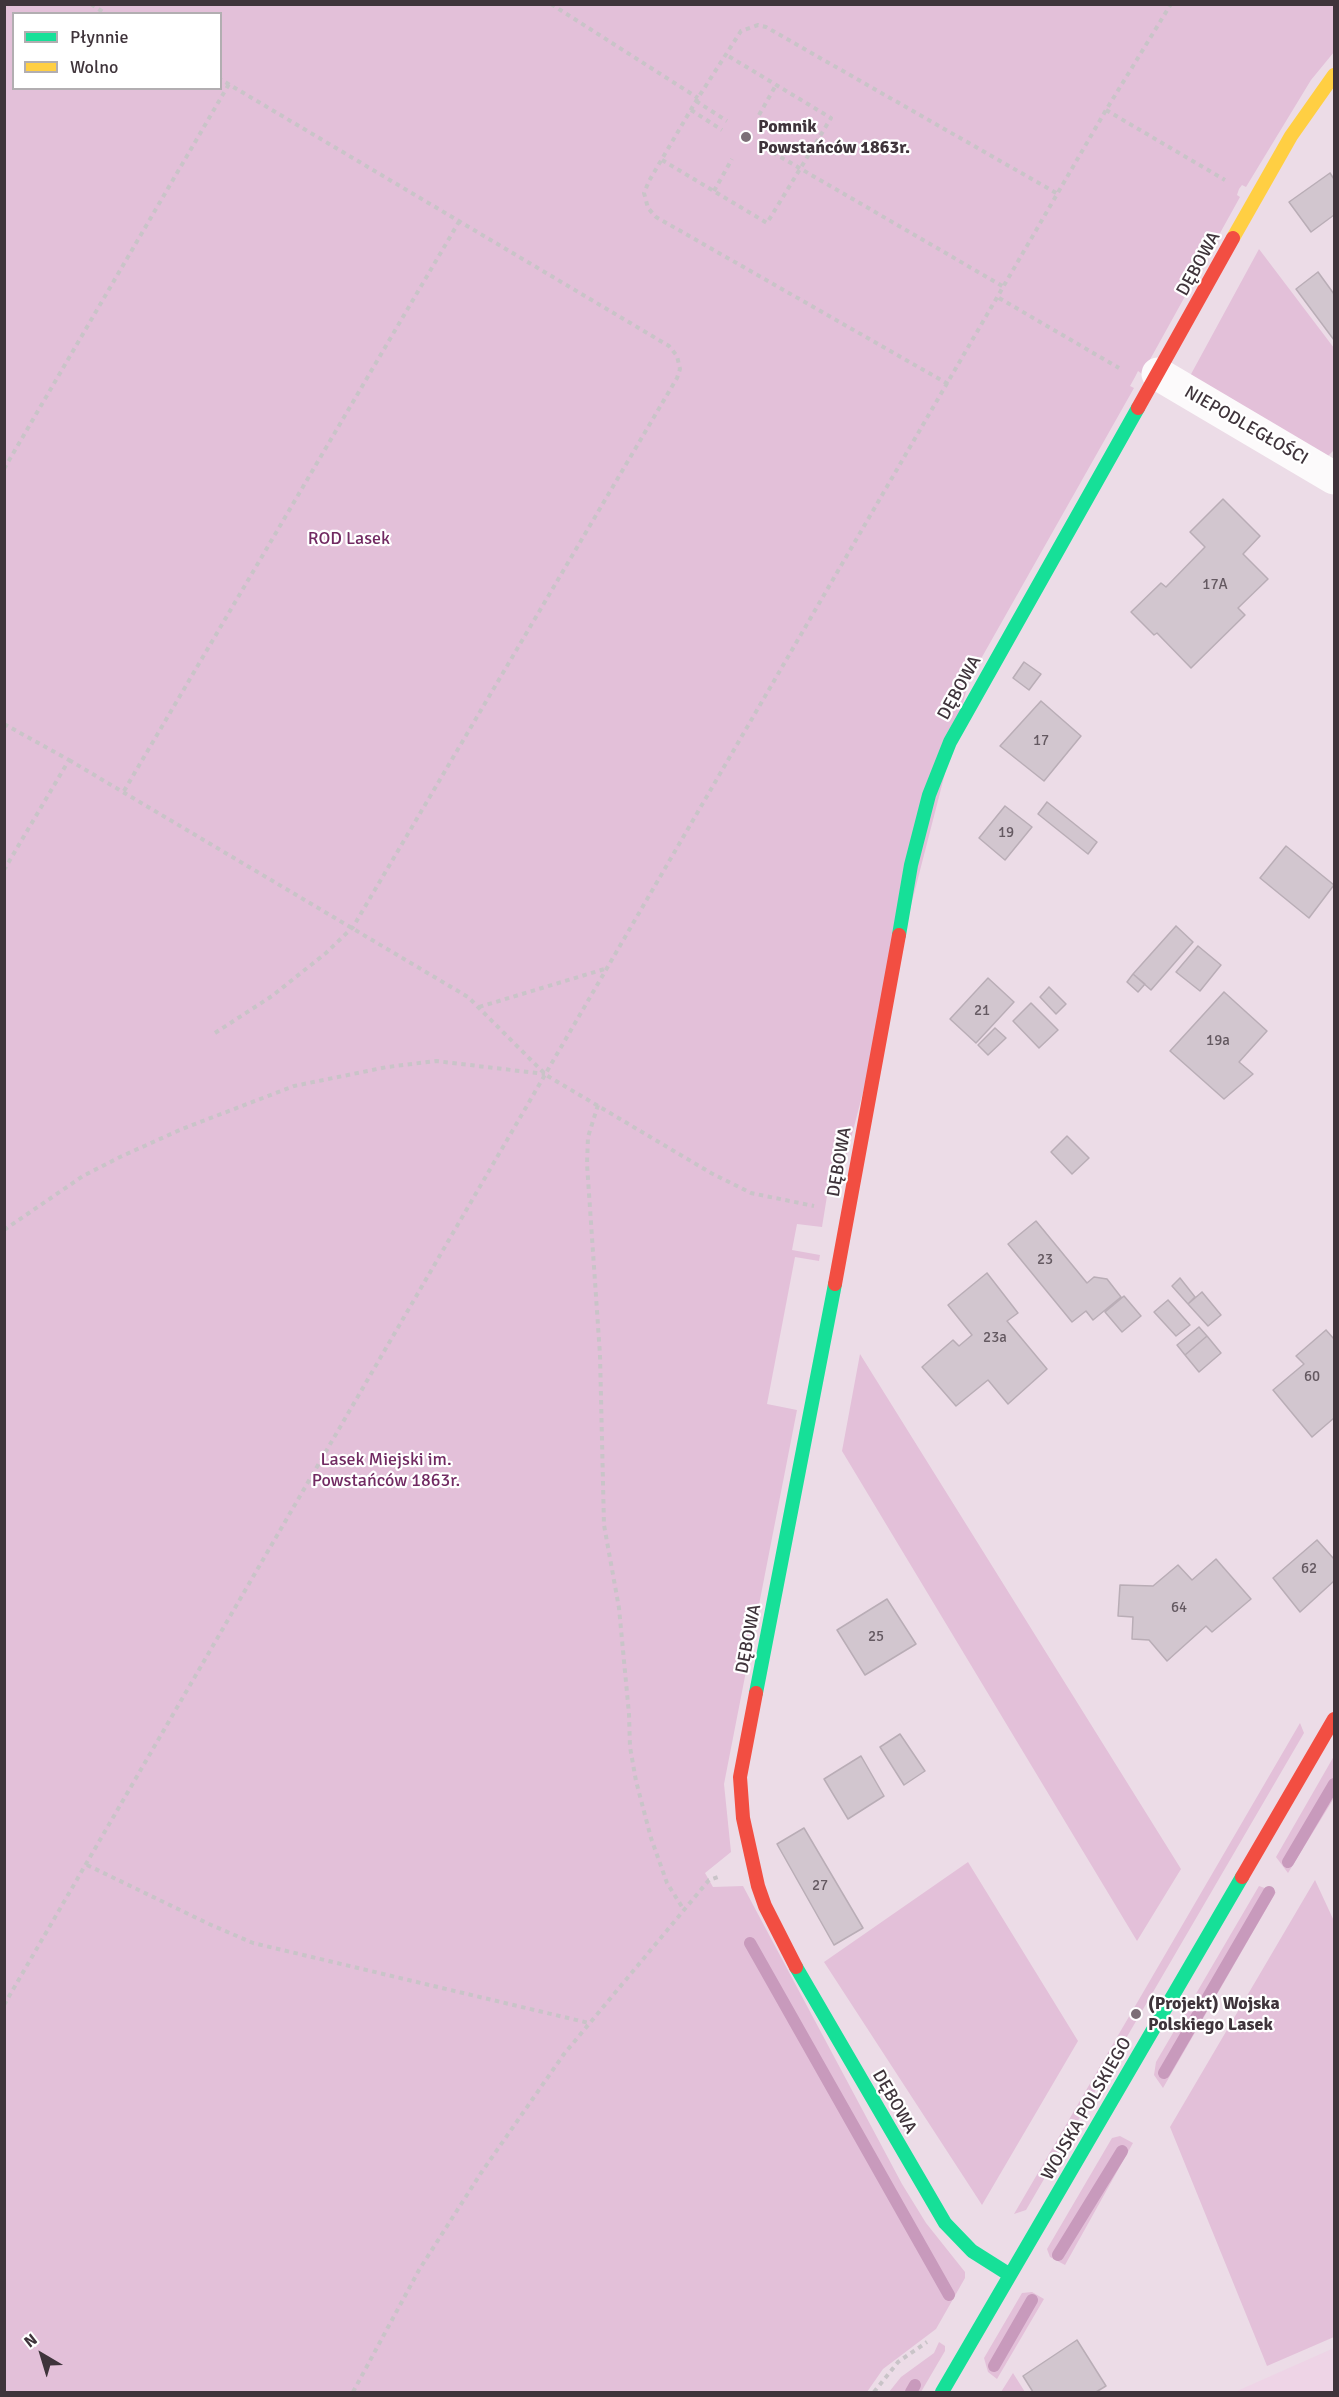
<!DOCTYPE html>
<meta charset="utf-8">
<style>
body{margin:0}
#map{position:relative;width:1339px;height:2397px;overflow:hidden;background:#ecdce7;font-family:Signika,sans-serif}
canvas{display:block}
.frame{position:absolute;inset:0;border:6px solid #3f343b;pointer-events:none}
.legend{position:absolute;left:12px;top:12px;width:210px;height:78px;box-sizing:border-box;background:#fff;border:2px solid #b2aeb1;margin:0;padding:8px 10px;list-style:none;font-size:18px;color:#3f343b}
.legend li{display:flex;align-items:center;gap:12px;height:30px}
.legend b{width:30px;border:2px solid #b2aeb1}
.north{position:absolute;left:12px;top:2325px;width:60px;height:60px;-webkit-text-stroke:4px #fff;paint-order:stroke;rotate:322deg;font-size:16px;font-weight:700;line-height:24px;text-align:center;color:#3f343b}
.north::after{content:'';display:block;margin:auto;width:21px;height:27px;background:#3f343b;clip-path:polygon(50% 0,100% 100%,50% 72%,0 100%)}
</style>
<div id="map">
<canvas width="1339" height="2397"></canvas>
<div class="frame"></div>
<ul class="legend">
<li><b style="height:8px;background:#16e098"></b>Płynnie</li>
<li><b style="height:8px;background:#ffcf43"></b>Wolno</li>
</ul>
<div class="north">N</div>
</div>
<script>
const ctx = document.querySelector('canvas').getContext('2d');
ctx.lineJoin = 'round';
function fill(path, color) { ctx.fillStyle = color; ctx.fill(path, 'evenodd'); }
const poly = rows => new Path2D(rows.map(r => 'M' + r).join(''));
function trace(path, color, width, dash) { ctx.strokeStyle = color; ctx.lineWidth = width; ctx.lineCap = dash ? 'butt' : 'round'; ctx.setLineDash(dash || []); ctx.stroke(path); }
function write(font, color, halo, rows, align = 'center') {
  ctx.font = font + ' Signika,sans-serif'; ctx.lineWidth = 4.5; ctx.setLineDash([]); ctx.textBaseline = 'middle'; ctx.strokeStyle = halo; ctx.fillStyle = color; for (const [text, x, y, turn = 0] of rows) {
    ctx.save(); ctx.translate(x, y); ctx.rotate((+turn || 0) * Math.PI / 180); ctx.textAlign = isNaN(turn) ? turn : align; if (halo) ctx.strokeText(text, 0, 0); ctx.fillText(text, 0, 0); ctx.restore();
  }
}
fill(poly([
 [1334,2348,1334,2392,1237,2391]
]), '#eed4e6');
fill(poly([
 [4,5,1334,5,1334,52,1311,80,1246,187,1242,185,1239,189,1237,195,1240,197,1142,374,1138,371,1135,377,1130,386,1134,388,969,680,836,1197,827,1196,822,1227,797,1224,792,1250,820,1255,819,1261,795,1257,767,1404,797,1410,724,1784,731,1852,705,1873,713,1887,743,1886,902,2184,926,2223,965,2272,965,2278,936,2329,883,2369,867,2392,5,2392],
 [14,14,220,14,220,88,14,88],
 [1259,249,1334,348,1334,450,1326,458,1190,376],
 [860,1354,1181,1869,1137,1941,842,1451],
 [1300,1723,1304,1733,1026,2210,1014,2214],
 [1334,1756,1334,1798,1288,1873,1276,1857],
 [968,1862,1078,2041,982,2205,824,1962],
 [1315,1880,1334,1921,1334,2337,1267,2366,1170,2127],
 [1259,1886,1276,1892,1163,2088,1154,2075,1156,2062],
 [1120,2136,1133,2143,1065,2265,1050,2257,1047,2249,1112,2138],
 [1032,2292,1044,2299,997,2379,988,2372,984,2358,1022,2293],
 [939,2342,945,2346,945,2351,921,2392,889,2392,901,2377,934,2353],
 [1013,2373,1025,2392,1001,2392]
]), '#e3c0d9');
trace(poly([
 [1288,1862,1334,1784],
 [750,1943,949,2295],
 [1164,2073,1269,1892],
 [1058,2255,1122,2151],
 [994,2366,1032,2300],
 [911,2392,915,2385]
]), '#c89abc', 12);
const building = poly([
 [1330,173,1334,179,1334,215,1311,232,1289,202,1330,173],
 [1318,272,1334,294,1334,340,1296,289,1318,272],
 [1223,499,1260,536,1243,554,1268,579,1238,608,1245,615,1191,668,1157,633,1154,635,1131,612,1161,583,1166,587,1205,547,1190,532,1223,499],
 [1024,662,1041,674,1029,690,1013,678,1024,662],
 [1041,701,1081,736,1044,781,1000,746,1041,701],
 [1047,802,1097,842,1088,854,1038,814,1047,802],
 [1005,806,1032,827,1005,860,979,838,1005,806],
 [1286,846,1334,885,1309,918,1260,878,1286,846],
 [1176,926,1193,942,1151,990,1133,974,1176,926],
 [1198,946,1221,965,1200,991,1176,972,1198,946],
 [1133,974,1145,984,1138,992,1127,982,1133,974],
 [988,978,1014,1002,976,1043,950,1019,988,978],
 [1049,987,1066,1004,1056,1014,1040,997,1049,987],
 [1224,992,1267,1031,1239,1062,1253,1074,1224,1099,1170,1051,1224,992],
 [1031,1003,1058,1030,1039,1048,1013,1021,1031,1003],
 [995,1028,1006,1038,988,1055,978,1045,995,1028],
 [1067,1136,1089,1158,1072,1174,1051,1152,1067,1136],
 [1036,1221,1087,1283,1094,1277,1107,1279,1121,1297,1093,1320,1086,1311,1072,1322,1008,1244,1036,1221],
 [987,1273,1018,1313,1007,1321,1047,1369,1008,1404,988,1380,956,1406,922,1367,953,1340,959,1346,972,1335,948,1305,987,1273],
 [1180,1278,1195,1297,1188,1304,1172,1286,1180,1278],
 [1202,1292,1221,1315,1208,1326,1188,1304,1202,1292],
 [1124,1296,1141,1316,1122,1332,1105,1312,1124,1296],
 [1168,1300,1190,1325,1176,1336,1154,1312,1168,1300],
 [1199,1327,1207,1336,1185,1355,1177,1345,1199,1327],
 [1326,1330,1334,1339,1334,1418,1312,1437,1273,1390,1304,1364,1296,1356,1326,1330],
 [1207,1336,1221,1353,1199,1372,1185,1355,1207,1336],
 [1317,1540,1334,1559,1334,1581,1300,1612,1273,1578,1317,1540],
 [1216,1559,1251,1599,1212,1632,1206,1626,1167,1661,1149,1640,1132,1639,1133,1617,1118,1616,1120,1585,1153,1586,1178,1565,1192,1580,1216,1559],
 [887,1599,916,1644,865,1675,837,1630,887,1599],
 [900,1734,925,1771,904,1785,880,1747,900,1734],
 [861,1756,884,1796,848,1819,824,1779,861,1756],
 [804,1828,863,1928,834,1945,777,1844,804,1828],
 [1077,2340,1106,2386,1096,2392,1033,2392,1023,2376,1077,2340]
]);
fill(building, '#d2c6cf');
trace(building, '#b9adb6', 1.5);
trace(poly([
 [91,4,106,14],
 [551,4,698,98],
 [696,101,727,121],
 [691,110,722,130],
 [1106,110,1225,180],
 [759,115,776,85],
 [765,148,1004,287],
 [662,160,767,223,800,169,831,118,725,54],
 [714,191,732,159],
 [999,298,1119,368],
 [948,384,656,217,648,208,644,193,649,181,696,101,741,31,758,25,766,27,1058,194],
 [4,469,229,84],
 [4,724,69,760,4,870],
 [69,760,468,997,546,1075,711,1173,751,1193,814,1206],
 [124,791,460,220],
 [479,1007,608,968],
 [215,1033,272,996,326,953,353,927,677,378,680,369,677,356,669,346,220,79],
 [598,1105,588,1137,587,1164,600,1355,604,1525,619,1608,629,1714,630,1747,636,1781,651,1838,667,1883,684,1910],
 [4,1230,83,1176,120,1157,182,1129,294,1086,387,1067,436,1061,545,1074],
 [87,1865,209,1924,253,1943,589,2023],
 [4,2005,1106,110,1171,4],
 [353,2392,419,2270,481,2173,564,2054,709,1880,718,1877],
 [874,2392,898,2362,927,2342]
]), '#c9c4c8', 4, [4.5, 4.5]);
trace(poly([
 [1158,374,1334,478]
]), '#fcfafb', 33);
trace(poly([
 [899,935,911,865,929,795,950,742,1138,408],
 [756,1693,835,1284],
 [796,1967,945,2223,972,2251,1010,2275],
 [942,2392,1242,1877]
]), '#16e098', 14);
trace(poly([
 [1233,238,1291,136,1334,75]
]), '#ffcf43', 14);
trace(poly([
 [1138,408,1233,238],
 [835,1284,899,935],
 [756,1693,740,1777,743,1818,758,1886,765,1906,796,1967],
 [1242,1877,1334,1719]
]), '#f24e42', 14);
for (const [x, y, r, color] of [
 [746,137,6,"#7c6f77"],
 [1136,2014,6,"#7c6f77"]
]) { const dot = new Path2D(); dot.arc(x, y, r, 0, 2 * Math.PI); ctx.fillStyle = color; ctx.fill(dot); trace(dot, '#fff', 2); }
write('15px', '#645961', null, [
 ["17A",1215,585],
 ["17",1041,741],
 ["19",1006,833],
 ["21",982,1011],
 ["19a",1218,1041],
 ["23",1045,1260],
 ["23a",995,1338],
 ["60",1312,1377],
 ["62",1309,1569],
 ["64",1179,1608],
 ["25",876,1637],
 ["27",820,1886]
]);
write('bold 18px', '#3f343b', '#fff', [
 ["Pomnik",758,127],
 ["Powstańców 1863r.",758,148],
 ["(Projekt) Wojska",1148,2004],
 ["Polskiego Lasek",1148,2025]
], 'left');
write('18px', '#3f343b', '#fff', [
 ["DĘBOWA",1199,264,-61],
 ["NIEPODLEGŁOŚCI",1246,426,30],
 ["DĘBOWA",960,688,-61],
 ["DĘBOWA",840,1162,-80],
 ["DĘBOWA",749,1639,-79],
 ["DĘBOWA",894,2102,60],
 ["WOJSKA POLSKIEGO",1087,2109,-60]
]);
write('18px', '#712a62', '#fff', [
 ["ROD Lasek",349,539],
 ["Lasek Miejski im.",386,1460],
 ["Powstańców 1863r.",386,1481]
]);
</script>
